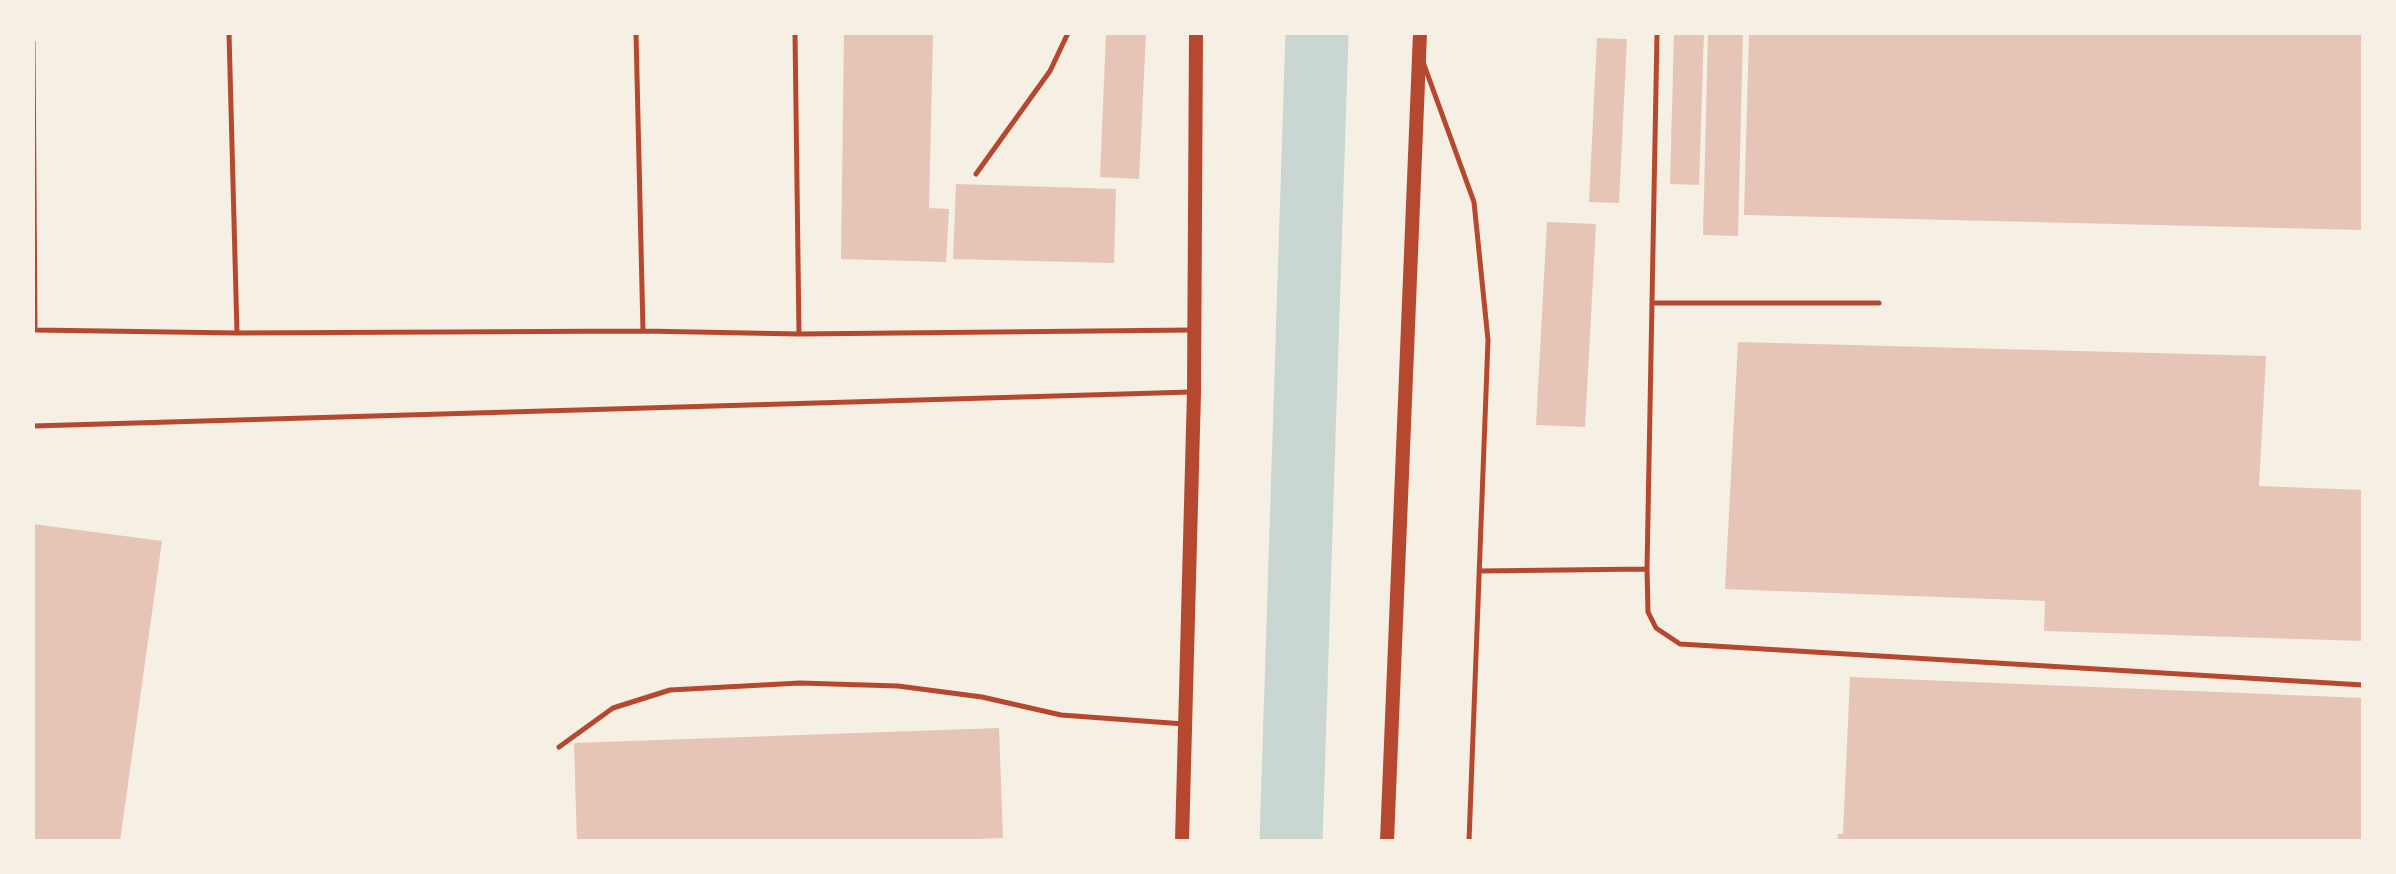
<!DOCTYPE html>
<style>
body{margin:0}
#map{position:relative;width:2396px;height:874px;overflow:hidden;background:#f6efe4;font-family:"PT Serif",serif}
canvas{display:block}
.frame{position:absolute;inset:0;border:35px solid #f6efe4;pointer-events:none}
</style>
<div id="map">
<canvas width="2396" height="874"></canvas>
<div class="frame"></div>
</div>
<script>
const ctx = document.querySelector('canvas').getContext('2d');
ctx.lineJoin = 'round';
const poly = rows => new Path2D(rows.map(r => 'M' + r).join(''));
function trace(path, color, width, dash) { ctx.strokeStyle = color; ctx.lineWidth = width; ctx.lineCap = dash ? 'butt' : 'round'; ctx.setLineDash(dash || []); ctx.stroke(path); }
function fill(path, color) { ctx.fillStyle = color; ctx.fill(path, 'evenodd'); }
trace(poly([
 [1291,841,1317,33]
]), '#c9d6d2', 63);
fill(poly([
 [844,33,933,33,929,208,949,209,946,262,841,259],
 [1106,33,1146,33,1139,179,1100,177],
 [1674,33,1704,33,1699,185,1670,184],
 [1708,33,1743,33,1738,236,1703,235],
 [1749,33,2363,33,2363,230,1744,215],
 [1597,38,1627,39,1619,203,1589,202],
 [956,184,1116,189,1114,263,953,259],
 [1547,222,1596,224,1585,427,1536,425],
 [1738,342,2266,356,2259,486,2363,490,2363,641,2044,631,2045,601,1725,589],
 [33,524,162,541,120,841,33,841],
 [1850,677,2363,698,2363,841,1837,841,1838,834,1843,834],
 [999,728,1003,838,921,841,577,841,574,743]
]), '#e6c5b7');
trace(poly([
 [229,33,237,333,643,331,799,334],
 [636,33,643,331],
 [795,33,799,334,1192,330],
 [1657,33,1647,569,1648,612,1656,628,1680,644,2363,685],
 [33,42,35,330,237,333],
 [1423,62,1474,202,1488,340,1469,841],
 [976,174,1050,71,1068,33],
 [1653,303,1879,303],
 [33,426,1191,392],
 [1479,571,1647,569],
 [559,747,613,708,670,690,800,683,898,686,982,697,1061,715,1184,724]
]), '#b5482f', 5);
trace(poly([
 [1182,841,1194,392,1196,33],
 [1387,841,1420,33]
]), '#b5482f', 14);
</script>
